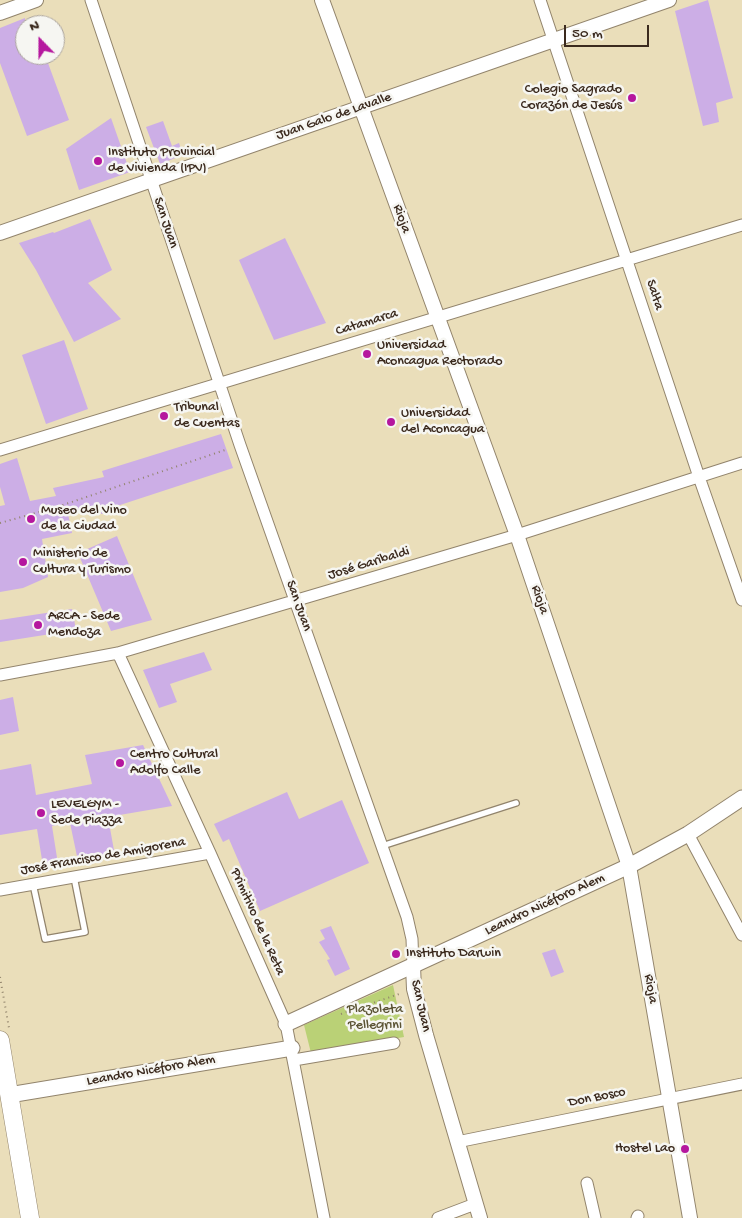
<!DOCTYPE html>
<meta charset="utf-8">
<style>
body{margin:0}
#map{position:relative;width:742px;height:1218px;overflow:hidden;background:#eadeba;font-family:"Gochi Hand",sans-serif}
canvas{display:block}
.north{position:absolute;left:15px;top:15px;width:50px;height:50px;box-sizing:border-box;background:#f6f6f2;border:1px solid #aba49d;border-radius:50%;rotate:338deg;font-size:14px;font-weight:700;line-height:20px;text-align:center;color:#3b2a1e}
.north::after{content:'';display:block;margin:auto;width:18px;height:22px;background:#b5179e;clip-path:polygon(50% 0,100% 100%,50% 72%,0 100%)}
.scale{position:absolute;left:564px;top:25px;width:85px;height:22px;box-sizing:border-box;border:2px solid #3b2a1e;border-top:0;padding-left:6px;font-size:15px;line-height:18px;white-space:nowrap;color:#3b2a1e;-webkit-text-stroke:4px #f6f6f2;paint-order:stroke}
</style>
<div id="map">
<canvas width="742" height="1218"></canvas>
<div class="north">N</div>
<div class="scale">50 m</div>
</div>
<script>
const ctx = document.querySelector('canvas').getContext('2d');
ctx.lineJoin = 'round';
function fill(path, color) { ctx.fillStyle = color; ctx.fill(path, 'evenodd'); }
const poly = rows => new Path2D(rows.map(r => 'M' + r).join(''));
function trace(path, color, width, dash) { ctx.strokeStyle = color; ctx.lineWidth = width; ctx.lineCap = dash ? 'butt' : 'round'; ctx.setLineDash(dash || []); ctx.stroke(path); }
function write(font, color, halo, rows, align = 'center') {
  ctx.font = font + ' "Gochi Hand",sans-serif'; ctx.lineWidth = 5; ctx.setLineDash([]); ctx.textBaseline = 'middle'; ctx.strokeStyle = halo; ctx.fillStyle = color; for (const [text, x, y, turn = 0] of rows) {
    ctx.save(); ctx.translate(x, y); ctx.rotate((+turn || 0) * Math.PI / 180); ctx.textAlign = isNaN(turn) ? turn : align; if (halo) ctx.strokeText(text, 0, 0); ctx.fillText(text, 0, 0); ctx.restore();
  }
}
fill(poly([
 [393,985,404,1037,311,1053,304,1025]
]), '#bad176');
fill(poly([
 [708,0,733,98,716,103,719,122,703,126,675,11],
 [25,18,25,55,45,55,69,120,27,136,0,63,0,28],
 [111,118,130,172,79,190,66,149],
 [163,121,172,146,179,143,183,155,160,164,146,127],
 [90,219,112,270,88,283,121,319,74,342,36,270,19,243,53,232,54,233],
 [285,238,326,323,274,340,239,260],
 [64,340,88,409,46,424,22,355],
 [221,434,233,468,117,506,118,509,101,514,100,508,68,514,72,533,42,539,48,577,23,588,0,592,0,506,5,505,0,487,0,464,17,458,30,501,56,496,53,488,104,477,102,471],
 [117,536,152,620,111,631,78,553],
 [72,609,76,630,0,642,0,620],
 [204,652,212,670,170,684,177,702,159,708,143,670],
 [13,697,19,731,0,735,0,700],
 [143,745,172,806,108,817,115,856,78,861,70,823,52,826,58,864,43,866,37,829,0,835,0,770,31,764,36,795,92,784,85,755],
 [287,792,299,819,342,800,369,863,260,911,229,839,223,842,214,824],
 [331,926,350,969,335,976,327,960,330,959,319,942,325,939,320,930],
 [555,949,564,972,551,977,542,953]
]), '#ccaee6');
const service = poly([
 [382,846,516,803],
 [33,884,45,939,85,932,74,877]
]);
const minor = poly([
 [91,0,240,445,407,917,412,939,413,966],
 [540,0,699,477,742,600],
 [0,450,742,225],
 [118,653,210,853,286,1024,324,1218],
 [0,675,118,653,517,535,742,463],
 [688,834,742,935],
 [0,890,210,853],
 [294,1060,394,1043],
 [457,1142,742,1084],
 [587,1183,595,1218],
 [438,1218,475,1204],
 [637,1218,638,1216]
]);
const tertiary = poly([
 [322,0,517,535,629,866,690,1218],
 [0,13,36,0],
 [0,233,669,0],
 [413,966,414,989,426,1035,480,1218]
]);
const secondary = poly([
 [286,1024,629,866,688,834,742,798],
 [9,1095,292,1048]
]);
const primary = poly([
 [0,1040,30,1218]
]);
trace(service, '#92846c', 8);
trace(minor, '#92846c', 13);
trace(tertiary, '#92846c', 16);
trace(secondary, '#92846c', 17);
trace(primary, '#92846c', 19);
trace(poly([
 [0,523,57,507,228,449],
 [0,977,9,1028],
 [341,1014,402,993]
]), '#92846c', 2, [1, 4]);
trace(service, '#fff', 5.5);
trace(minor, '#fff', 11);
trace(tertiary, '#fff', 14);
trace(secondary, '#fff', 15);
trace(primary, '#fff', 18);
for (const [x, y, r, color] of [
 [632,98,5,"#b5179e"],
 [98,161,5,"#b5179e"],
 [367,354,5,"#b5179e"],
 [164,416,5,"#b5179e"],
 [391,422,5,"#b5179e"],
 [31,519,5,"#b5179e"],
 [23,562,5,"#b5179e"],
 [38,625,5,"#b5179e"],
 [120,763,5,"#b5179e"],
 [41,813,5,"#b5179e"],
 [396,954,5,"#b5179e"],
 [685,1149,5,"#b5179e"]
]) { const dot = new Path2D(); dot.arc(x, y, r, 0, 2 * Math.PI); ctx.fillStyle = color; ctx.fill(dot); trace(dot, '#f6f6f2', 2); }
write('14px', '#3b2a1e', '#f6f6f2', [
 ["Colegio Sagrado",622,90,"right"],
 ["Corazón de Jesús",622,106,"right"],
 ["Instituto Provincial",108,153],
 ["de Vivienda (IPV)",108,169],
 ["Universidad",377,346],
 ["Aconcagua Rectorado",377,362],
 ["Tribunal",174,408],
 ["de Cuentas",174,424],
 ["Universidad",401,414],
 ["del Aconcagua",401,430],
 ["Museo del Vino",41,511],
 ["de la Ciudad",41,527],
 ["Ministerio de",33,554],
 ["Cultura y Turismo",33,570],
 ["ARCA - Sede",48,617],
 ["Mendoza",48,633],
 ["Centro Cultural",130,755],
 ["Adolfo Calle",130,771],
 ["LEVELGYM -",51,805],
 ["Sede Piazza",51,821],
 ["Instituto Darwin",406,954],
 ["Hostel Lao",675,1149,"right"]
], 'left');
write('14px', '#3b2a1e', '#f6f6f2', [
 ["Juan Galo de Lavalle",334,117,-19],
 ["Rioja",401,219,70],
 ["San Juan",165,223,71],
 ["Salta",654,295,72],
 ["Catamarca",367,323,-17],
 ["José Garibaldi",369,564,-17],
 ["Rioja",539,600,71],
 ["San Juan",298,606,70],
 ["José Francisco de Amigorena",103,857,-10],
 ["Leandro Nicéforo Alem",545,905,-25],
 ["Primitivo de la Reta",257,922,66],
 ["Rioja",650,989,80],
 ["San Juan",420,1006,77],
 ["Leandro Nicéforo Alem",151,1071,-10],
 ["Don Bosco",597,1098,-11]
]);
write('14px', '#5b5434', '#f6f6f2', [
 ["Plazoleta",375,1010],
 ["Pellegrini",375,1026]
]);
</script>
